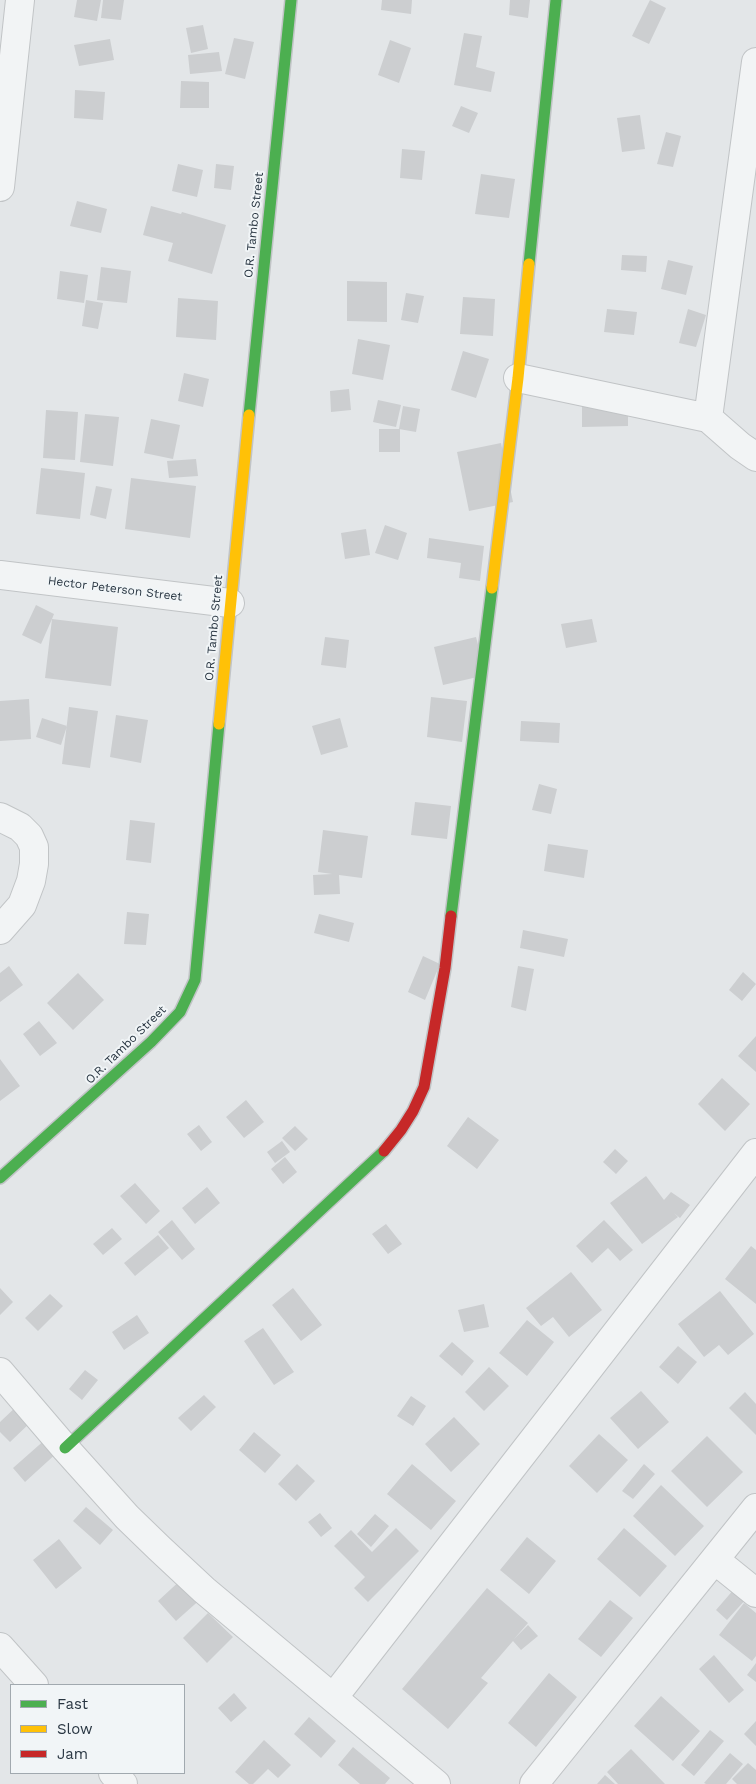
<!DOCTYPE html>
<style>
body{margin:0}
#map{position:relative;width:756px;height:1784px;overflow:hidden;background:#e3e6e8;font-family:"Work Sans",sans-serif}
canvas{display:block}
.legend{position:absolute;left:10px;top:1684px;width:175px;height:90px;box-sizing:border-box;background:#f1f5f7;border:1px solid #a1a9af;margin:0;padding:6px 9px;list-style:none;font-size:15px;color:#293642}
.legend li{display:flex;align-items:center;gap:10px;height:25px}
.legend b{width:25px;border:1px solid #a1a9af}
</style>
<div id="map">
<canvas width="756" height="1784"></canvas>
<ul class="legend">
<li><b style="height:6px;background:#4caf50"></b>Fast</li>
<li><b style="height:6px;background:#ffc107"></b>Slow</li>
<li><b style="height:6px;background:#c62828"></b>Jam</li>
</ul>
</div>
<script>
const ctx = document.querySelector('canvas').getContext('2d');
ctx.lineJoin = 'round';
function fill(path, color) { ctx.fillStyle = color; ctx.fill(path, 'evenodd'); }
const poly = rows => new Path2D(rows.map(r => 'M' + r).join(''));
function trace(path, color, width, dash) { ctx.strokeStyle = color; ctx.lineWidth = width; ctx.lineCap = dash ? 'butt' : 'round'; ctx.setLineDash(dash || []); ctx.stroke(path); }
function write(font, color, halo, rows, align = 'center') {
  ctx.font = font + ' "Work Sans",sans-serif'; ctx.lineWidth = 4; ctx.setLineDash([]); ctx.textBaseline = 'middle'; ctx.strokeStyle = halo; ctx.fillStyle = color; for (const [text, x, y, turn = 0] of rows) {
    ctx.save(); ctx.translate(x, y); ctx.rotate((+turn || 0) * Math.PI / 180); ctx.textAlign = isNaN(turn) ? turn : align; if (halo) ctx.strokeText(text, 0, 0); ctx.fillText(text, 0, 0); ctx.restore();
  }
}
fill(poly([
 [77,0,101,0,97,21,74,17],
 [103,0,124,0,121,20,101,18],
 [382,0,412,0,411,14,381,10],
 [510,0,530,0,528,18,509,15],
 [650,0,666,8,649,44,632,36],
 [203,25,208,49,191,53,186,28],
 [464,33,482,36,476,67,495,72,491,92,454,85],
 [234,38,254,42,245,79,225,74],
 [110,39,114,60,79,66,74,45],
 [390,40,411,48,399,83,378,75],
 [219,52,222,71,190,74,188,55],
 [181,81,209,82,209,108,180,108],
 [75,90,105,92,103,120,74,118],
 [461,106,478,113,469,133,452,126],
 [640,115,645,149,622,152,617,118],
 [666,132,681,136,673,167,657,164],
 [402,149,425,151,422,180,400,178],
 [178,164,203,170,197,197,172,191],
 [216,164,234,166,231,190,214,188],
 [481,174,515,179,509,218,475,214],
 [77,201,107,209,101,233,70,226],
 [151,206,181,214,182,212,226,225,212,274,168,261,173,243,143,235],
 [622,255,647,256,646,272,621,270],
 [668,260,693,266,686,295,661,289],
 [101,267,131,271,127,303,97,300],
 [60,271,88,275,84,303,57,299],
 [347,281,387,282,387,322,347,321],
 [406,293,424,296,418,323,401,320],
 [463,297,495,299,493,336,460,334],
 [178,298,218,301,216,340,176,337],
 [86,300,103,303,98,329,82,326],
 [607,309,637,312,634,335,604,332],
 [688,309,706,315,696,347,679,343],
 [358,339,390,345,383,380,352,374],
 [463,351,489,359,476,398,451,390],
 [184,373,209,379,203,407,178,401],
 [349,389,351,410,331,412,330,391],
 [378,400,401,405,396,427,373,422],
 [582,405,628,405,628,426,582,427],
 [403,406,420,409,416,432,399,429],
 [46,410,78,412,75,460,43,458],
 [85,414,119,417,113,466,80,462],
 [151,419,180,425,173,459,144,453],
 [379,429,400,429,400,452,379,452],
 [501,443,513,502,469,511,457,452],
 [196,459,198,476,169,478,167,461],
 [41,468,85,473,80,519,36,514],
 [131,478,196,486,190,538,125,529],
 [96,486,112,489,106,519,90,515],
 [385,525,407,533,398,560,375,553],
 [366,529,370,555,345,559,341,533],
 [429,538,484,546,480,581,459,578,461,563,427,558],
 [36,605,54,614,52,619,118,627,111,686,45,678,52,619,41,644,22,635],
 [592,619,597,642,566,648,561,624],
 [325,637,349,640,346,668,321,665],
 [476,637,486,675,443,685,434,647],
 [431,697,467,701,462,742,427,737],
 [29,699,31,739,0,741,0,701],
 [69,707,98,711,90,768,62,764],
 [116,715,148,720,141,763,110,757],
 [42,718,67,726,61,745,36,737],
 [340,718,348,747,321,755,312,726],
 [521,721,560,723,559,743,520,741],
 [539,784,557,789,551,814,532,810],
 [415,802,451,806,447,839,411,835],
 [130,820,155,823,151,863,126,860],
 [323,830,368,836,362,878,339,875,340,894,314,895,313,875,332,874,318,872],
 [548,844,588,850,584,878,544,871],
 [127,912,149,914,146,945,124,944],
 [319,914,354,923,349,942,314,933],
 [523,930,568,939,564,957,520,948],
 [423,956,440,964,425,1000,408,992],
 [9,966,23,985,0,1002,0,973],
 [518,966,534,969,526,1011,511,1007],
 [743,972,756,984,742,1001,729,990],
 [78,973,104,1000,73,1030,47,1003],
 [39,1021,57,1043,40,1056,23,1034],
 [756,1036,756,1072,738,1056],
 [0,1059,20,1086,0,1101],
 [722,1078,750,1104,725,1131,698,1104],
 [246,1100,264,1122,244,1138,226,1117],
 [468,1117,499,1140,477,1169,447,1146],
 [199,1125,212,1142,201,1151,187,1134],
 [295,1126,308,1139,295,1151,282,1138],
 [282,1141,290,1152,275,1163,267,1152],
 [615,1149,628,1161,616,1174,603,1162],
 [285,1157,297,1172,283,1184,271,1169],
 [646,1176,664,1200,671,1192,690,1205,680,1218,674,1213,678,1217,642,1244,610,1203],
 [135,1183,160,1211,146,1224,120,1196],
 [207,1187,220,1203,195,1224,182,1208],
 [172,1220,195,1249,182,1260,158,1232],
 [604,1220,633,1250,620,1261,608,1248,592,1263,576,1246],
 [386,1224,402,1244,388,1254,372,1234],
 [112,1228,122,1239,103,1255,93,1244],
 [158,1235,169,1248,135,1276,124,1263],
 [751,1246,756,1250,756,1304,725,1279],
 [571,1272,602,1310,569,1337,553,1317,541,1326,526,1308],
 [0,1288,13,1302,0,1315],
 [293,1288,322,1325,301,1341,272,1305],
 [720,1291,754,1334,728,1355,719,1345,704,1357,678,1324],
 [50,1294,63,1306,38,1331,25,1318],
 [484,1304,489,1327,464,1332,458,1310],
 [137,1315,149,1333,124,1350,112,1332],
 [527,1320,554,1342,527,1376,499,1353],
 [263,1328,294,1372,274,1385,244,1341],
 [452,1342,474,1361,462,1376,439,1356],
 [678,1346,697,1362,678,1384,659,1367],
 [489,1367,509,1386,484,1411,465,1392],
 [85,1370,98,1380,82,1400,69,1389],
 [641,1391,669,1422,638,1449,610,1418],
 [745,1392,756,1404,756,1435,729,1408],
 [204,1395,216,1407,191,1431,178,1418],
 [411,1396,426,1406,413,1426,397,1416],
 [18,1405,33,1420,10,1442,0,1432,0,1422],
 [454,1417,480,1444,451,1472,425,1444],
 [254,1432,281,1455,265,1473,239,1450],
 [599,1434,628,1460,597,1493,569,1466],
 [707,1436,743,1472,707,1507,671,1471],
 [47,1438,59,1451,25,1482,13,1468],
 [297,1464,315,1481,296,1501,278,1484],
 [412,1464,456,1501,431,1530,387,1494],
 [644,1464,655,1474,633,1499,622,1491],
 [661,1485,704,1526,675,1556,633,1516],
 [86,1507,113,1530,100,1545,73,1521],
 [320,1513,332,1528,321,1537,308,1522],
 [375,1514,389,1526,371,1547,357,1534],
 [396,1528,419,1551,368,1602,354,1588,365,1577,334,1546,351,1530,372,1552],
 [624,1528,667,1566,640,1597,597,1559],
 [527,1537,556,1561,529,1594,500,1570],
 [59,1539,82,1568,56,1589,33,1560],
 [184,1577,203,1597,176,1621,158,1601],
 [487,1588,528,1623,514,1639,528,1625,538,1636,521,1650,513,1641,481,1678,488,1683,448,1729,402,1689],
 [735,1588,747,1598,727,1620,716,1610],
 [610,1600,633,1618,601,1657,578,1639],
 [744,1603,756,1613,756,1656,752,1661,719,1635],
 [208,1613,233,1637,207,1663,183,1638],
 [714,1655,744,1690,729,1703,699,1669],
 [756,1663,756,1682,747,1675],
 [549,1673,577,1697,536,1747,508,1723],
 [234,1693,247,1708,231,1722,218,1708],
 [661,1696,700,1731,673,1761,634,1726],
 [309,1717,336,1741,321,1758,294,1734],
 [756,1721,756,1746,744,1734],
 [710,1730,724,1741,694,1776,681,1765],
 [264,1740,291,1765,278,1778,268,1769,253,1784,249,1784,235,1772],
 [353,1747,390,1778,385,1784,360,1784,338,1765],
 [631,1749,665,1784,618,1784,607,1772],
 [730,1753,743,1764,726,1784,706,1784,704,1783],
 [748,1763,756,1770,756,1784,737,1784,732,1779],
 [605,1775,615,1784,597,1784]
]), '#ccced0');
const street = poly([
 [0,187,20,0],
 [518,378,708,418,740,446,756,457],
 [708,418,756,62],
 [0,575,230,603],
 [0,817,20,827,29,836,34,847,34,864,31,881,22,905,0,930],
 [0,1372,65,1448,127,1517,159,1548,204,1590,436,1784],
 [715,1560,756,1593],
 [0,1647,34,1685],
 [333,1698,756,1153],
 [113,1773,123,1784],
 [534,1784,756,1508]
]);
const fast = poly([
 [529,264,556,0],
 [249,415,291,0],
 [451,916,492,588],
 [0,1178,151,1042,180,1012,195,980,219,724],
 [65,1448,384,1151]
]);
const slow = poly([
 [492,588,518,378,529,264],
 [219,724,249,415]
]);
const jam = poly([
 [384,1151,401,1130,413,1111,424,1087,445,968,451,916]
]);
trace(street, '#c1c4c6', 30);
trace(fast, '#c1c4c6', 14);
trace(slow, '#c1c4c6', 14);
trace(jam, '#c1c4c6', 14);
trace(street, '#f2f4f5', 28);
trace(fast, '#4caf50', 11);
trace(slow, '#ffc107', 11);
trace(jam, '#c62828', 11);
write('12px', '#293642', '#f1f5f7', [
 ["O.R. Tambo Street",254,225,-84],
 ["Hector Peterson Street",115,589,7],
 ["O.R. Tambo Street",214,628,-85],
 ["O.R. Tambo Street",126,1045,-44]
]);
</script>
